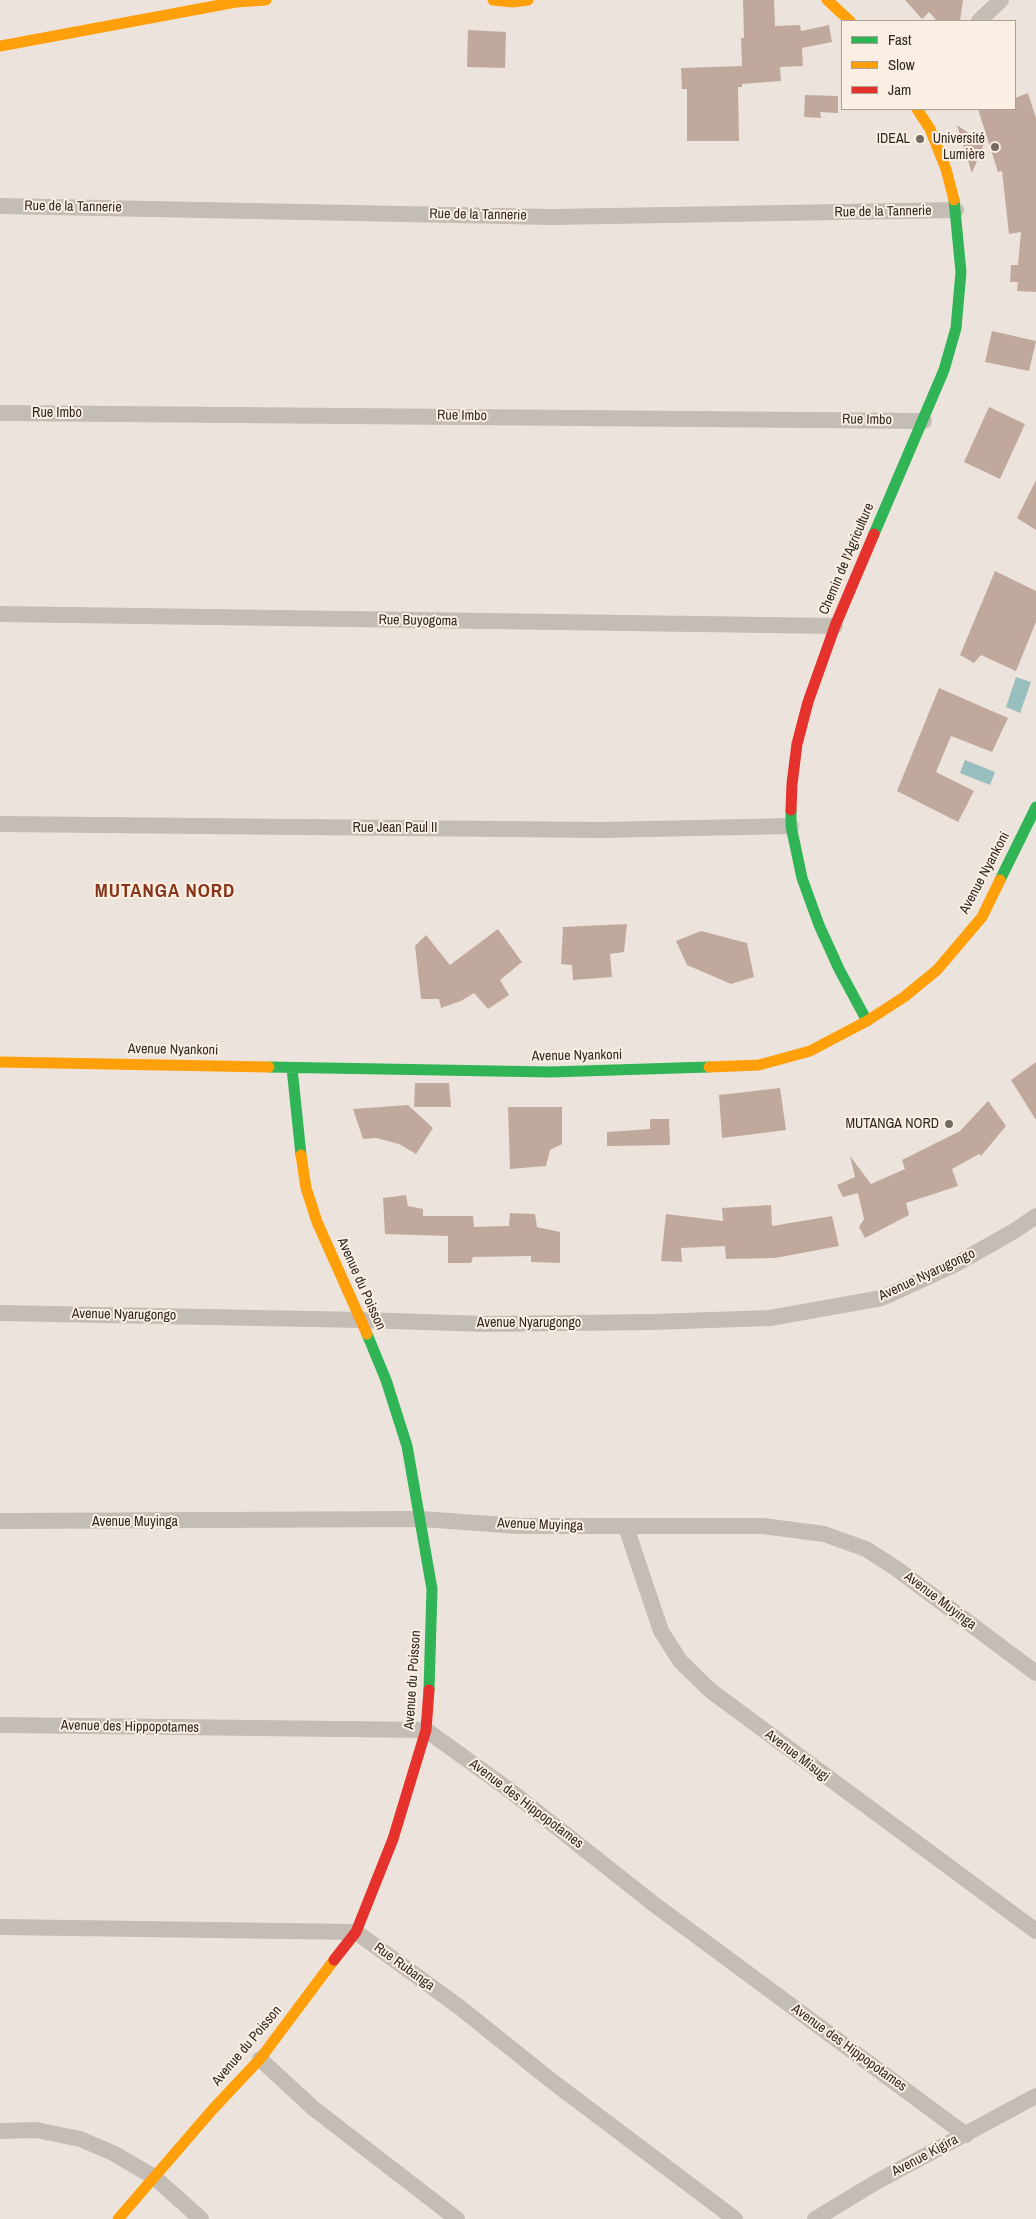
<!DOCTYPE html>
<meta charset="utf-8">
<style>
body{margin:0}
#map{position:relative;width:1036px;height:2219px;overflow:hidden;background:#ece4dc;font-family:"Archivo Narrow",sans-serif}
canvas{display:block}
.legend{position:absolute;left:841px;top:20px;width:175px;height:90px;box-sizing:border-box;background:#faefe2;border:1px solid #aba096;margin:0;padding:6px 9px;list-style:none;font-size:15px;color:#342a25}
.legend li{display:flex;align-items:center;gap:10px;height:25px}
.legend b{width:25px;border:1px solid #aba096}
</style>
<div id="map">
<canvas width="1036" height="2219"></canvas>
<ul class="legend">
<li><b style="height:6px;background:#30b455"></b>Fast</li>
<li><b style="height:6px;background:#ff9f0a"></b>Slow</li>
<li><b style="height:6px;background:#e5322d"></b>Jam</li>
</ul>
</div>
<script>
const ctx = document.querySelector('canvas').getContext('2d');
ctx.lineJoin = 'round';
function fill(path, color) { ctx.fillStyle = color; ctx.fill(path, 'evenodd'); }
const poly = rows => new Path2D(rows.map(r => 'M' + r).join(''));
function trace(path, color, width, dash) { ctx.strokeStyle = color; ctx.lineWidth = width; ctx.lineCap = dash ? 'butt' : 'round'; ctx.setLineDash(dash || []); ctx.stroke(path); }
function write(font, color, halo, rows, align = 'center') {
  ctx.font = font + ' "Archivo Narrow",sans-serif'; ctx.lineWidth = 4; ctx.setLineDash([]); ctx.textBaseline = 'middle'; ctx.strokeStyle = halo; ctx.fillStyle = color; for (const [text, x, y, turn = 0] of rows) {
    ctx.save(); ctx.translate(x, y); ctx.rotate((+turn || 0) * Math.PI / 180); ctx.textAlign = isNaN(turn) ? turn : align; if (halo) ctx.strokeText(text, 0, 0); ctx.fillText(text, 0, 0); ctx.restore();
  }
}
fill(poly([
 [1016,677,1031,682,1020,713,1006,707],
 [965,760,995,772,990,785,960,773]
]), '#98bebd');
fill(poly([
 [743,0,774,0,775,26,800,25,801,31,829,25,832,42,802,48,803,66,780,67,781,81,742,84,742,87,738,87,739,141,687,141,687,89,682,89,681,68,742,66,741,38,744,38],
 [905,0,963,0,960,21,937,21,929,12,922,19],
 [468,30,506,32,505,68,467,67],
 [1028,93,1036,118,1036,292,1017,291,1018,282,1010,282,1011,265,1018,265,1021,232,1009,234,1002,171,998,172,978,109,1015,109,1015,98],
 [805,95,838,96,838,113,820,112,821,118,804,117],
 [957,125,984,144,972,173],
 [992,331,1036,341,1029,371,985,362],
 [989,407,1025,424,1000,479,964,462],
 [1036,480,1036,530,1017,518],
 [995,571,1036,591,1036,622,1016,671,981,655,974,663,960,655],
 [939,688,1008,718,992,752,951,736,936,772,974,791,958,822,897,791],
 [627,924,624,952,610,954,612,977,573,980,572,965,561,964,563,927],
 [498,929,522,962,500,980,509,995,488,1009,474,993,461,1001,441,1008,439,999,421,999,415,946,426,935,450,965],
 [701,931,747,943,754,977,731,984,687,965,676,941],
 [1036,1062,1036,1120,1011,1080],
 [415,1083,449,1083,451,1107,414,1107],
 [780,1088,786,1130,722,1138,719,1095],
 [988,1101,1006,1126,981,1156,979,1154,952,1169,958,1186,906,1203,909,1215,865,1238,859,1227,864,1219,858,1193,843,1197,837,1185,855,1177,850,1156,871,1184,905,1169,902,1160,960,1131],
 [408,1105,433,1128,416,1154,399,1144,376,1138,363,1139,353,1109],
 [508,1107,562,1107,562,1144,550,1150,546,1166,510,1169],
 [650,1119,669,1119,670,1145,607,1146,607,1132,650,1129],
 [406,1195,408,1206,423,1209,423,1216,473,1216,474,1227,509,1226,510,1213,535,1214,537,1227,560,1232,560,1263,531,1262,531,1256,473,1257,471,1263,448,1263,448,1236,385,1234,383,1198],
 [771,1205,772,1226,832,1216,839,1246,775,1258,726,1259,725,1246,681,1248,682,1262,661,1261,666,1214,723,1221,722,1208]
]), '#c1a89d');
trace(poly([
 [979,21,1001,0],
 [0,206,553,217,956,210],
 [0,413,924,421],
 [0,614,835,626],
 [0,824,602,830,791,826],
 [0,1313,362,1320,485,1324,653,1322,770,1318,882,1298,956,1264,1016,1230,1036,1216],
 [0,1521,421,1519,519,1526,763,1526,824,1534,866,1549,897,1569,1036,1673],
 [626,1527,661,1631,680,1661,711,1691,1036,1931],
 [0,1725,426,1730,512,1792,655,1905,966,2135],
 [0,1927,356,1932,458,2006,553,2082,735,2219],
 [260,2059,313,2108,457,2219],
 [0,2131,36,2130,80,2139,113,2153,154,2177,201,2219],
 [815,2219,878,2181,1036,2096]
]), '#c4bdb6', 16);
trace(poly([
 [874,534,944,370,956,328,961,272,954,200],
 [791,810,791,826,802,878,819,925,839,969,867,1021],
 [1000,880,1036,807],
 [269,1067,551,1072,709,1067],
 [292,1068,301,1155],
 [367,1334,386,1380,407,1446,432,1589,429,1690]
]), '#30b455', 11);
trace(poly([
 [493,0,513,2,528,0],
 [827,0,850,21],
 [0,46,236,2,266,0],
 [917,109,930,129,946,169,954,200],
 [0,1062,269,1067],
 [709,1067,759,1065,810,1051,867,1021,904,997,937,970,982,917,1000,880],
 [301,1155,306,1188,317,1222,367,1334],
 [118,2219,213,2109,260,2059,334,1960]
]), '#ff9f0a', 11);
trace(poly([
 [791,810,792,784,797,744,808,702,835,626,874,534],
 [334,1960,356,1932,393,1839,426,1730,429,1690]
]), '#e5322d', 11);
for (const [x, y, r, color] of [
 [920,139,5,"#746b65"],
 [995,147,5,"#746b65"],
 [949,1124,5,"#746b65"]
]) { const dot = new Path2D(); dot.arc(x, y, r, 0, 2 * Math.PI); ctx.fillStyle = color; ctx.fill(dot); trace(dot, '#faefe2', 2); }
write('14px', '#342a25', '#faefe2', [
 ["IDEAL",910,139],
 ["Université",985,139],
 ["Lumière",985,155],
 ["MUTANGA NORD",939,1124]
], 'right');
write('14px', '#342a25', '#faefe2', [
 ["Rue de la Tannerie",73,207,1],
 ["Rue de la Tannerie",883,212,-1],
 ["Rue de la Tannerie",478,215,1],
 ["Rue Imbo",57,413],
 ["Rue Imbo",462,416,1],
 ["Rue Imbo",867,420,1],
 ["Chemin de l'Agriculture",847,559,-67],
 ["Rue Buyogoma",418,621,1],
 ["Rue Jean Paul II",395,828],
 ["Avenue Nyankoni",985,873,-62],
 ["Avenue Nyankoni",173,1050,1],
 ["Avenue Nyankoni",577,1056,-1],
 ["Avenue Nyarugongo",927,1275,-25],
 ["Avenue du Poisson",361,1284,66],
 ["Avenue Nyarugongo",124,1315,1],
 ["Avenue Nyarugongo",529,1323],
 ["Avenue Muyinga",135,1522],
 ["Avenue Muyinga",540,1525,2],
 ["Avenue Muyinga",940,1601,37],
 ["Avenue du Poisson",413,1680,-86],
 ["Avenue des Hippopotames",130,1727,1],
 ["Avenue Misugi",797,1756,37],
 ["Avenue des Hippopotames",526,1804,37],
 ["Rue Rubanga",404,1967,36],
 ["Avenue du Poisson",247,2046,-50],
 ["Avenue des Hippopotames",849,2048,36],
 ["Avenue Kigira",925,2156,-28]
]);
ctx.letterSpacing = '1px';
write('bold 19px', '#87351a', '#faefe2', [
 ["MUTANGA NORD",165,892]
]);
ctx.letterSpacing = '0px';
</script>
